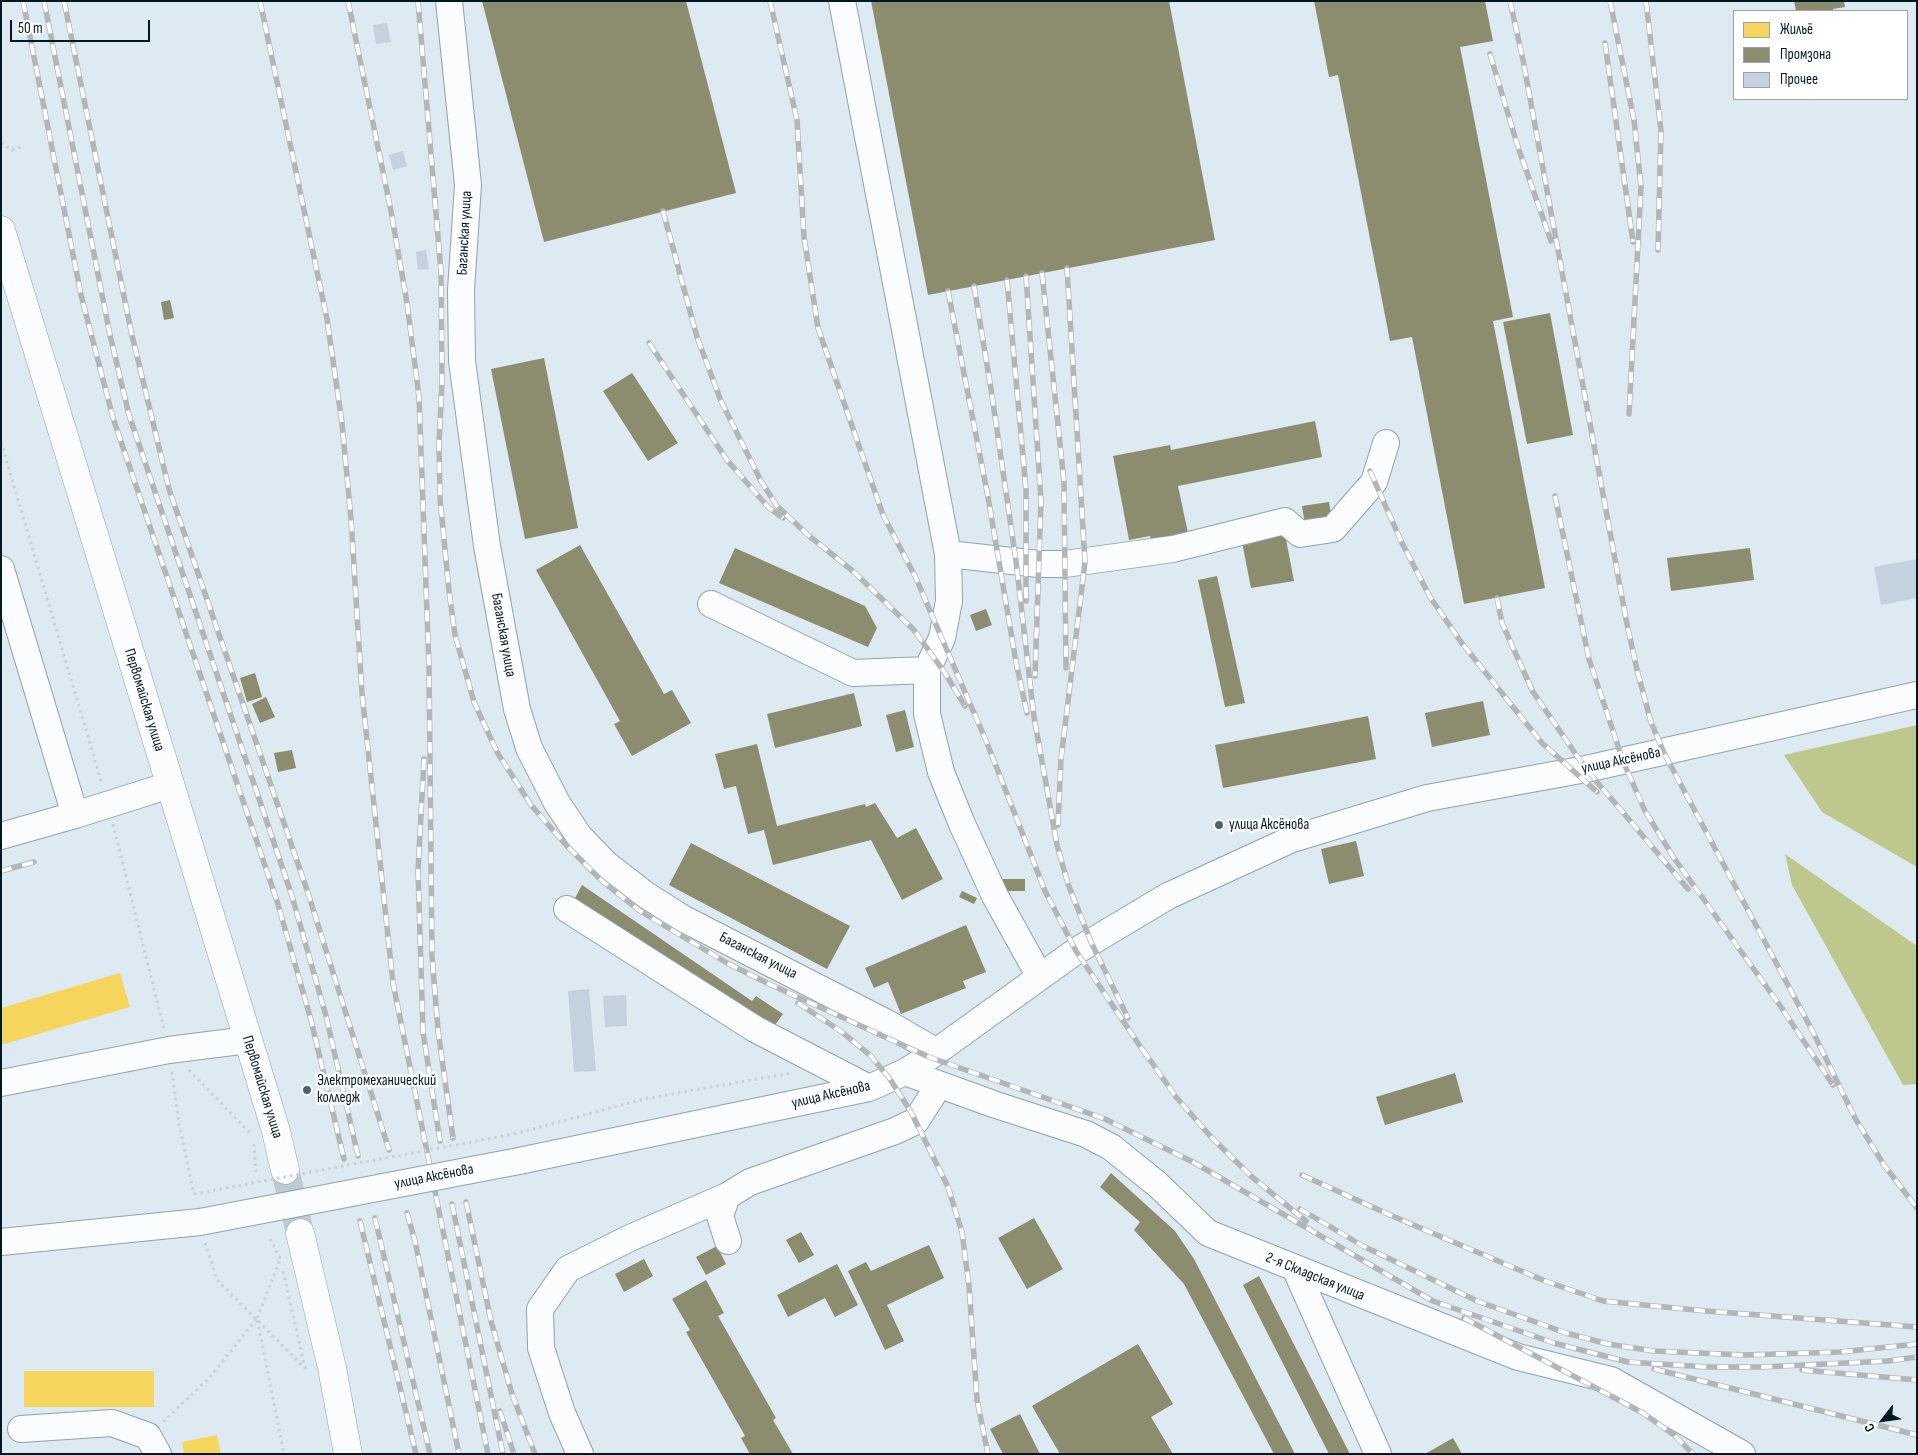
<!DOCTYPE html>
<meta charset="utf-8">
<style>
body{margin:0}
#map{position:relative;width:1918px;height:1455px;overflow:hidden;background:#ddeaf2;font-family:"Sofia Sans Condensed",sans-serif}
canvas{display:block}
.frame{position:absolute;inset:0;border:2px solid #001925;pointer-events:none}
.legend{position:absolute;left:1733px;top:10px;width:175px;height:90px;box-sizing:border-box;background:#fff;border:1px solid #99a3a8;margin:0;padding:6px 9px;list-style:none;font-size:15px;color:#001925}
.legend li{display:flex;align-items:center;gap:10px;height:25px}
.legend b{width:25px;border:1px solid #99a3a8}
.north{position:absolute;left:1858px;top:1395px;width:50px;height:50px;-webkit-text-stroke:4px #fff;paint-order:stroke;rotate:240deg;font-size:14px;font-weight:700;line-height:20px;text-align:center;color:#001925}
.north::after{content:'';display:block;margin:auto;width:18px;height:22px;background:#001925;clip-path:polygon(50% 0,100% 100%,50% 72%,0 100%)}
.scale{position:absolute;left:10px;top:20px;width:140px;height:22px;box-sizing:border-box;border:2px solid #001925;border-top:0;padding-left:6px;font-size:15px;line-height:18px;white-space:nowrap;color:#001925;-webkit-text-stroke:4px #fff;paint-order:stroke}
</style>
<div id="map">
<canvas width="1918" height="1455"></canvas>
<div class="frame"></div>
<ul class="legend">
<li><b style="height:14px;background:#f6d55c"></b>Жильё</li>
<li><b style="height:14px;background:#8c8c6e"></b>Промзона</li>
<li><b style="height:14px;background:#c3d2de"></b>Прочее</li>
</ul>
<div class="north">С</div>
<div class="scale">50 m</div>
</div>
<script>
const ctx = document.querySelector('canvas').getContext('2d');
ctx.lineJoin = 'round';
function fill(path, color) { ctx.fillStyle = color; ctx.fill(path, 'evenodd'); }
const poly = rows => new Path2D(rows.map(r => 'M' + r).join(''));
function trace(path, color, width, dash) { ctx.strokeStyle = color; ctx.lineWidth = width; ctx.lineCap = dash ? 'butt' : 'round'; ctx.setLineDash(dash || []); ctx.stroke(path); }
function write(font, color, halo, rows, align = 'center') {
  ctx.font = font + ' "Sofia Sans Condensed",sans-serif'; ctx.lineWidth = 5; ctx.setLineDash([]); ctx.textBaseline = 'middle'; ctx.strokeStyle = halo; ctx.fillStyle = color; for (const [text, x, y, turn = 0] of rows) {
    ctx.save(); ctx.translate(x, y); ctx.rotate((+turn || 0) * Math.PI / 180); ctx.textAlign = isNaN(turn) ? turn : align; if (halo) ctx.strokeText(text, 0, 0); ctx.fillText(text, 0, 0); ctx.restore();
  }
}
fill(poly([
 [1917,725,1917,867,1822,812,1784,755],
 [1785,854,1917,946,1917,1084,1903,1085,1792,885]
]), '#bfc88c');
fill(poly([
 [120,973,130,1007,1,1045,1,1008],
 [24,1371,154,1371,154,1407,24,1407],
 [217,1435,221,1454,184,1454,182,1442]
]), '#f6d55c');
fill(poly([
 [482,1,686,1,736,193,544,242],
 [871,1,1169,1,1215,240,928,295],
 [1314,1,1485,1,1493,41,1460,47,1513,317,1493,321,1545,588,1464,604,1412,337,1390,341,1338,75,1329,77],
 [1794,1,1844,1,1845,7,1833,9,1833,11,1796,11],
 [170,300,174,318,164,320,161,302],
 [1550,313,1573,435,1527,444,1503,322],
 [544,358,578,528,525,539,491,369],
 [632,373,678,443,648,461,603,391],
 [1315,421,1322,457,1178,486,1188,533,1151,540,1150,536,1129,540,1113,456,1170,445,1171,450],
 [1329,502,1332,521,1305,525,1302,506],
 [1285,534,1294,581,1251,588,1242,542],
 [580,545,664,694,672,690,691,723,632,756,614,724,620,721,536,570],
 [735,548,865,606,877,628,868,647,719,583],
 [1750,548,1754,580,1671,591,1667,558],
 [1217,576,1245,703,1225,707,1198,580],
 [986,609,992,625,976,631,970,615],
 [255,673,262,697,247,702,240,678],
 [854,693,862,726,775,748,767,714],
 [266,697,275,717,260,723,252,704],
 [1483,701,1490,735,1432,747,1425,713],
 [905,710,914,747,896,752,886,715],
 [1368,716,1376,759,1223,788,1215,745],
 [757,744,777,826,865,804,866,807,875,803,897,838,916,828,943,879,902,900,871,840,773,865,764,830,748,834,736,786,724,789,715,754],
 [292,750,296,768,278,772,274,753],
 [1356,841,1364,876,1329,884,1321,849],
 [691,843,850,926,827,969,669,885],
 [1003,879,1025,879,1025,891,1003,891],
 [582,885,752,1001,756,996,783,1014,775,1025,750,1010,746,1017,573,902],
 [962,891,977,898,974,904,959,897],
 [966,925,986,972,963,981,966,988,901,1014,888,982,874,988,865,968],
 [1455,1073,1463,1102,1385,1125,1376,1097],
 [1111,1173,1175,1231,1194,1259,1295,1454,1274,1454,1184,1284,1134,1230,1140,1222,1100,1187],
 [1034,1218,1063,1269,1027,1289,998,1238],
 [801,1232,814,1255,799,1263,786,1240],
 [929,1245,944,1278,887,1305,904,1341,885,1350,848,1271,866,1262,871,1271],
 [717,1246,726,1264,706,1275,696,1257],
 [644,1259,653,1276,624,1292,615,1274],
 [837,1264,858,1305,835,1317,825,1298,788,1317,777,1295],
 [1259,1276,1350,1454,1329,1454,1243,1285],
 [706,1280,724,1313,718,1316,776,1418,773,1420,793,1454,750,1454,741,1438,745,1436,686,1332,690,1330,672,1299],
 [1138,1344,1173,1404,1151,1417,1173,1454,1060,1454,1032,1406],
 [1020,1414,1040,1454,1003,1454,990,1429],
 [1453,1438,1462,1454,1425,1454]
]), '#8c8c6e');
fill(poly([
 [387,23,391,42,376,44,373,25],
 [403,151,407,166,393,170,389,155],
 [426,250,429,269,418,270,416,252],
 [1917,559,1917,598,1881,605,1874,567],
 [589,989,596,1071,574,1072,568,991],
 [626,995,627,1026,605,1027,603,996]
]), '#c3d2de');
trace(poly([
 [285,1170,300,1233]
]), '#bccbd3', 28, [28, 14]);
const minor = poly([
 [449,1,468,185,461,290,462,361,487,546,517,709,529,748,557,803,579,836,606,864,646,895,684,919,887,1023,937,1052],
 [842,1,948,554,949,601,942,638,927,670,927,714,941,772,962,824,995,896,1040,977],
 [948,554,1039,564,1065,564,1173,549,1285,521,1300,534,1333,529,1374,482,1386,443],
 [1,569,75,815,170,785],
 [711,604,853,673,927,670],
 [1,836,75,815],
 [567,909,755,1029,869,1088],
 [905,1072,996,1105,1086,1134,1111,1147,1157,1184,1208,1233,1518,1357,1611,1380,1742,1454],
 [1,1083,169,1050,248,1040],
 [519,1161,869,1088,905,1072,929,1057,1076,951,1168,896,1292,839,1427,798,1586,769,1917,695],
 [728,1241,720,1216,727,1196,750,1182,895,1131,916,1121,939,1085],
 [1,1242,200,1222],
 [1295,1268,1378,1454],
 [21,1429,112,1423,148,1436,158,1454],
 [580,1454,562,1413,541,1348,540,1309,568,1269,630,1238,727,1196]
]);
const major = poly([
 [1,230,276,1131,285,1170],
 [300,1233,332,1368,348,1454]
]);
trace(minor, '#91a2ac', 28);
trace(major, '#91a2ac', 29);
trace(poly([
 [1,143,12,150,23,146],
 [1,442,102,784],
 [113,824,164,1029],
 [189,1070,252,1135],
 [172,1072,179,1124,194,1194],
 [514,1134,644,1099,791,1073],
 [254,1144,256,1176],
 [270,1239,281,1260],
 [205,1243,217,1280,305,1368,283,1271],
 [257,1318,281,1258],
 [163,1422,211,1376,257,1318,284,1454]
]), '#cbd0d3', 3, [2.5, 4]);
trace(minor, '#fafcfd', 26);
trace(major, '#fafcfd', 28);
const rail = poly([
 [23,1,81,295,113,418,277,901,311,1020,344,1159],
 [44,1,110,335,129,415,292,896,326,1016,358,1156],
 [64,1,131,331,169,489,307,890,389,1150],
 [260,1,327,319,342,423,351,519,362,693,393,983,488,1454],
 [348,1,391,211,407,303,419,397,429,667,432,956,438,1030,453,1138],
 [418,1,441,272,442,382,439,445,440,498,449,591,455,635,474,702,497,752,531,805,566,845,601,880,640,911,727,963,767,983,929,1057,1105,1119,1152,1142,1193,1162,1433,1301,1554,1343,1628,1362,1707,1367,1761,1367,1888,1361,1917,1357],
 [770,1,797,120,804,237,818,328,883,515,915,576,987,743,1045,891,1076,951,1146,1055],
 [1510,1,1523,60,1626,619,1637,670,1651,722,1664,753,1812,1030,1855,1118,1884,1165,1917,1208],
 [1610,1,1634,120,1641,187,1629,414],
 [1646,1,1661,131,1658,250],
 [1605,43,1633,242],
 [1490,54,1518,147,1551,241],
 [663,211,697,337,721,401,761,481,777,506,808,535,854,572,914,630,945,673,965,706],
 [1042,273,1064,482,1066,668],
 [1026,276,1041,501,1035,676],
 [1007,280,1026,490,1026,601],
 [974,286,991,389,1016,561,1034,717,1057,845,1068,884,1091,942,1128,1018],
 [948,291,988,497,1016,662,1027,713],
 [649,343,727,460,768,507,783,518],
 [1370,471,1402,543,1430,597,1461,642,1542,743,1597,792],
 [1555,496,1589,659,1623,761,1645,811,1674,858,1781,1007,1833,1085],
 [1497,598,1502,623,1533,692,1586,769,1688,889],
 [424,759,418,870,423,1032,440,1141],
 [1058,825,1061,759,1085,562,1067,268],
 [1,871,34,862],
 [798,1003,842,1032,870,1055,890,1079,911,1112,948,1187,962,1232,969,1286,977,1400,988,1454],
 [1143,1050,1176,1097,1212,1138,1252,1177,1306,1221],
 [1302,1175,1390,1215,1545,1281,1603,1301,1706,1311,1917,1327],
 [466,1202,491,1321,512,1394,535,1454],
 [452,1204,503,1454],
 [1300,1209,1363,1246,1477,1301,1566,1333,1608,1344,1654,1351,1745,1355,1840,1352,1917,1344],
 [407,1213,415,1241,459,1454],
 [375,1218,430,1454],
 [360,1221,416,1454],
 [1464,1318,1643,1413,1674,1435,1693,1454],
 [1654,1369,1917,1435],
 [1802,1370,1917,1380],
 [500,1411,514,1454]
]);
trace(rail, '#b2b6b9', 5.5);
trace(rail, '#fff', 4, [11]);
const minorBridge = poly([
 [200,1222,519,1161]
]);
trace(minorBridge, '#91a2ac', 28, []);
trace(poly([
 [194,1194,514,1134]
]), '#cbd0d3', 3, [2.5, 4]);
trace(minorBridge, '#fafcfd', 26);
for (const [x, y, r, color] of [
 [1219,825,5,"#4d626d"],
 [307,1090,5,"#4d626d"]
]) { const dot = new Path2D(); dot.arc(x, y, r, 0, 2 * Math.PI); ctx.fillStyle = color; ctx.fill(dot); trace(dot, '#fff', 2); }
write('15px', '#001925', '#fff', [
 ["Баганская улица",465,233,-87],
 ["Баганская улица",503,635,80],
 ["Первомайская улица",144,700,73],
 ["улица Аксёнова",1621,761,-12],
 ["Баганская улица",758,956,27],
 ["Первомайская улица",262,1087,73],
 ["улица Аксёнова",831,1095,-13],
 ["улица Аксёнова",434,1177,-11],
 ["2-я Складская улица",1315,1277,22]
]);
write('15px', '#001925', '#fff', [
 ["улица Аксёнова",1229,825],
 ["Электромеханический",317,1081],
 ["колледж",317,1098]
], 'left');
</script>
